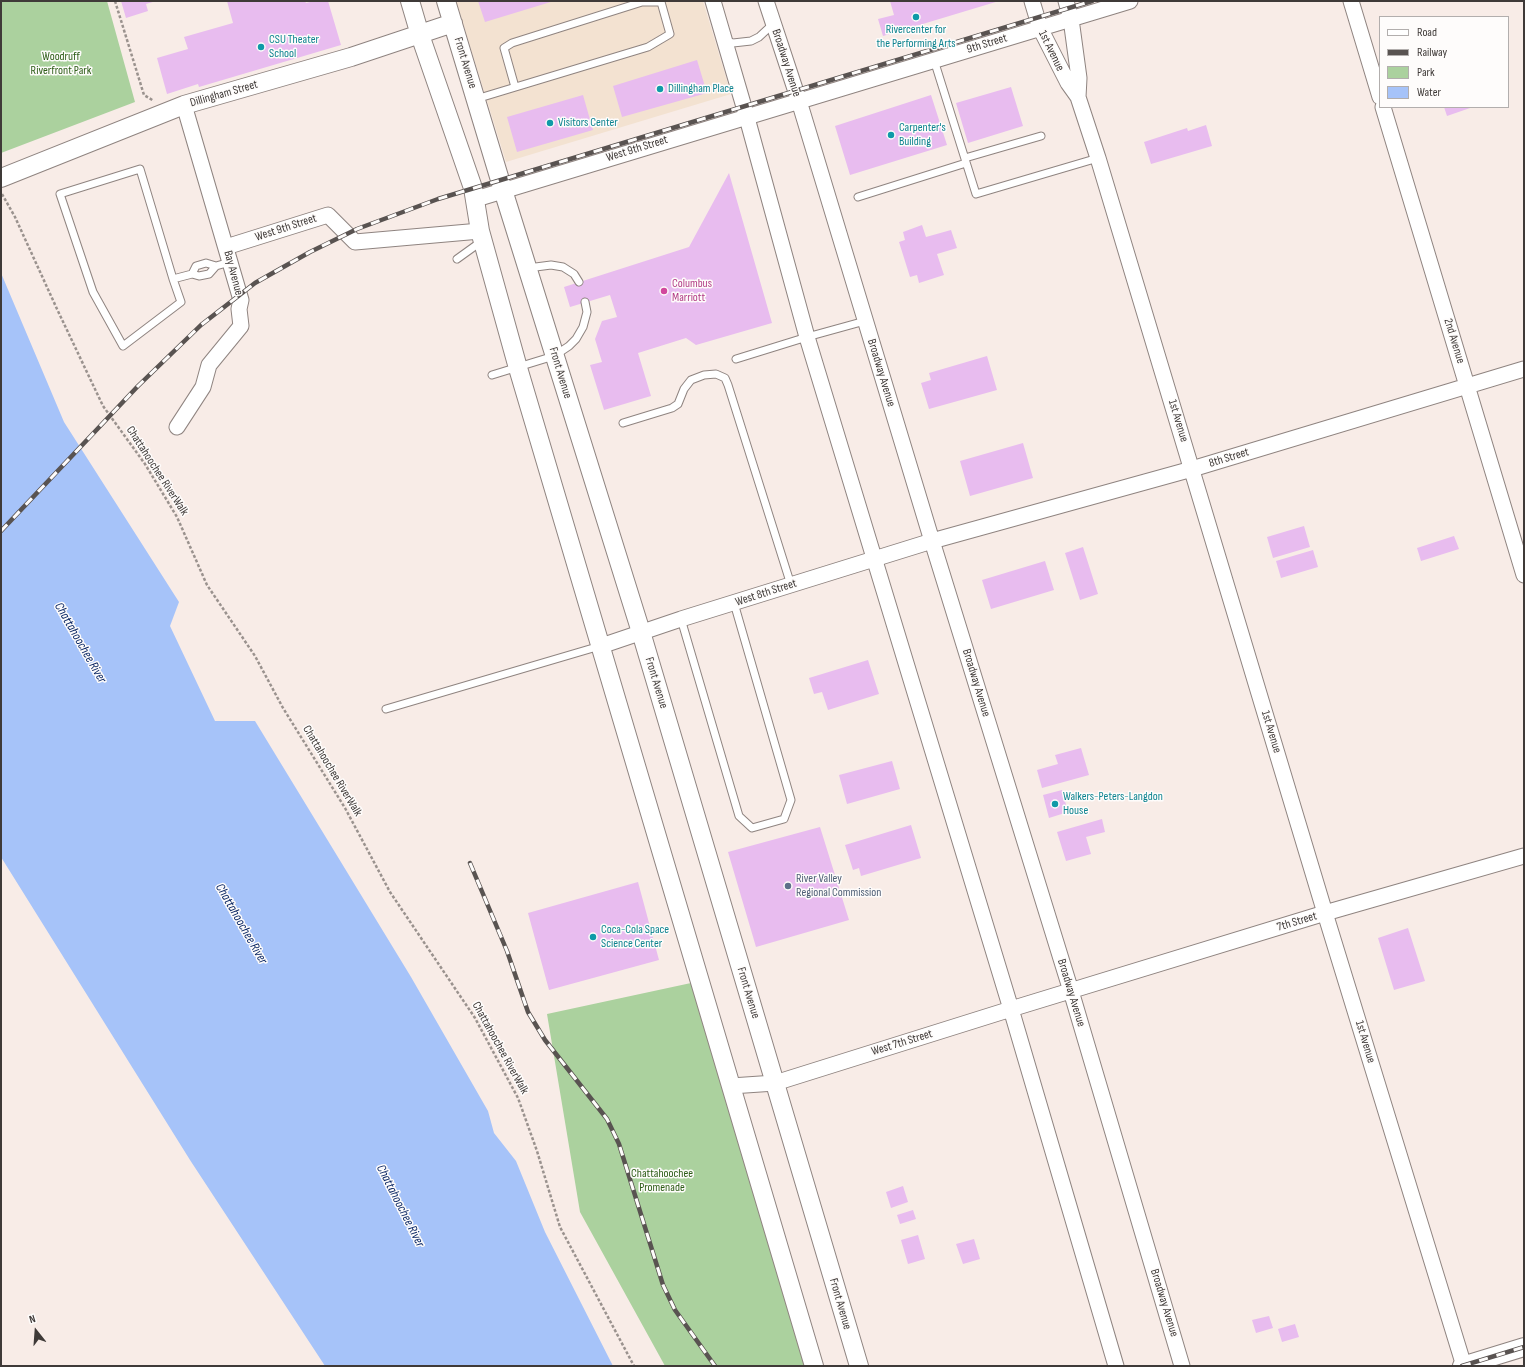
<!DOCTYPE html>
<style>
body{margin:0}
#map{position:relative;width:1525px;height:1367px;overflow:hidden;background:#f8ece7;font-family:"Sofia Sans Condensed",sans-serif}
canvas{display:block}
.frame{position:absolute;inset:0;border:2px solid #3f3a38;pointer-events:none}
.legend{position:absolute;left:1379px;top:16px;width:130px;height:92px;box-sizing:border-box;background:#fefcfb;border:1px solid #b2aead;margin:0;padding:5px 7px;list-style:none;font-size:12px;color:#3f3a38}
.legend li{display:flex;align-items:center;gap:8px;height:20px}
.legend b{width:20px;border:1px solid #b2aead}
.north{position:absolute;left:16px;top:1311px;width:40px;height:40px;-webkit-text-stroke:3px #fefcfb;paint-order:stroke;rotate:343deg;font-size:11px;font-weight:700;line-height:16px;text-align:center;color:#3f3a38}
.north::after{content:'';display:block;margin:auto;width:14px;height:18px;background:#3f3a38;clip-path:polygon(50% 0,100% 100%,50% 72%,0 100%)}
</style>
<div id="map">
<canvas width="1525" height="1367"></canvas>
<div class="frame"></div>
<ul class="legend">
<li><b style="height:5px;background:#fff"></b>Road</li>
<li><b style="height:5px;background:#595351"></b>Railway</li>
<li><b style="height:11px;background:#abd19e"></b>Park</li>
<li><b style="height:11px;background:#a6c3f9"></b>Water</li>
</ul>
<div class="north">N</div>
</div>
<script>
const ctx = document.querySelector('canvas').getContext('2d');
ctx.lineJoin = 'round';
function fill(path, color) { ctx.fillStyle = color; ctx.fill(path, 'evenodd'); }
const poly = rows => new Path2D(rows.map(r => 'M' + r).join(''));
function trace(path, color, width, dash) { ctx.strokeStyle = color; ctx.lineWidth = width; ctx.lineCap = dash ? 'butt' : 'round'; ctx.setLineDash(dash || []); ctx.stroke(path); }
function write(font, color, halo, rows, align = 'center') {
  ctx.font = font + ' "Sofia Sans Condensed",sans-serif'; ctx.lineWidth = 3; ctx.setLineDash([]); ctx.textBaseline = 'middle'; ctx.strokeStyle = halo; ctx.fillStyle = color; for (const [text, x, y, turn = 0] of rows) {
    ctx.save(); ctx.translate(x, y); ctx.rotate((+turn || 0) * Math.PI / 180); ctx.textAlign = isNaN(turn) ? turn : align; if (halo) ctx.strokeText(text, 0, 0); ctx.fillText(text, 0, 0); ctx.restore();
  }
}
fill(poly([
 [456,1,703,1,731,94,506,162]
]), '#f3e2d1');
fill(poly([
 [1,1,107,1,135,102,1,153],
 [691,983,809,1366,665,1366,580,1212,547,1014]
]), '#abd19e');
fill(poly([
 [1,273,64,422,179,602,170,626,215,721,255,721,411,977,488,1111,494,1133,516,1161,545,1232,613,1366,325,1366,190,1160,1,857]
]), '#a6c3f9');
fill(poly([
 [121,1,156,1,146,4,148,11,126,18],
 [227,1,305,1,306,3,314,1,328,1,341,45,199,87,198,84,167,94,157,58,188,49,184,37,233,23],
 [478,1,554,1,485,22],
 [890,1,999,1,883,36,878,19,894,15],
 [697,60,707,93,622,117,613,86],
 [1011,87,1023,126,968,143,956,103],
 [583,95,593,130,517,152,507,117],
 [931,95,947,145,850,175,835,126],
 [1444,107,1473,107,1447,116],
 [1206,125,1212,146,1151,164,1144,142,1187,128,1188,131],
 [729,173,772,323,696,345,686,338,638,353,651,396,604,410,590,365,602,362,595,339,602,321,617,317,610,295,570,307,564,287,689,247],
 [922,225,926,237,951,230,957,248,937,254,944,275,919,283,917,275,910,277,899,242,905,240,903,232],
 [987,356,997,390,929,409,921,383,931,380,929,373],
 [1023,443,1033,478,970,496,960,461],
 [1304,526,1310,547,1273,558,1267,537],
 [1454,536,1459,549,1421,561,1417,548],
 [1083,547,1098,594,1080,600,1065,553],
 [1313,550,1318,567,1281,578,1276,561],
 [1045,561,1054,590,991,609,982,580],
 [868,660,879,694,828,710,822,692,814,694,809,678],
 [1081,748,1089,775,1042,788,1037,770,1058,764,1055,755],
 [892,761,900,789,847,804,839,775],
 [1062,790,1068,812,1049,818,1043,795],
 [1102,819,1105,832,1086,837,1091,854,1066,861,1057,832],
 [911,825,921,858,861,876,859,868,853,870,845,845],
 [820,827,849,920,756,947,728,852],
 [638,882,659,960,549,990,528,913],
 [1408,928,1425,981,1394,990,1378,938],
 [903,1186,908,1202,891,1208,886,1192],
 [913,1210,916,1219,900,1224,897,1215],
 [918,1235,925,1259,908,1264,901,1240],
 [974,1239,980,1259,963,1264,956,1244],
 [1269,1316,1273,1328,1256,1333,1252,1320],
 [1295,1324,1299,1337,1282,1342,1278,1329]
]), '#e8bcef');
const service = poly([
 [725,41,733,43,751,41,759,37,773,24],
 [934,60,976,194,1098,158],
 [476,99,648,47,670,34,661,2,642,2,512,43,504,48,515,87],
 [965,158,1041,136],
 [858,197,966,163],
 [457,259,482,241],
 [528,268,551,265,563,267,574,274,579,282],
 [192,274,196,266,206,263,216,266],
 [173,279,181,302,123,346,93,292,60,194,140,169,173,279,192,274,199,276,209,274,216,266,230,262],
 [736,359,807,337,865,321],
 [492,375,554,356,569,346,576,339,583,327,587,312,585,302],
 [623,423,672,408,678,404,684,389,691,380,704,375,716,374,725,378,728,385,791,585],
 [681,619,739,816,752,828,784,819,791,800,734,603],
 [386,709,600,646]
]);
const minor = poly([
 [713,1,744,107,807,337,1011,1009,1116,1366],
 [766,1,799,101,932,541,1071,991,1182,1366],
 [1032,1,1040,28,1068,83,1078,97,1098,158,1325,913,1464,1366],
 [1066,1,1071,19,1079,78,1078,97],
 [1351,1,1380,97],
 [1383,107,1524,575],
 [476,199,1130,1],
 [226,247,328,215,355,242,480,231],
 [177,427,203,387,209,365,241,326,239,309,241,300,184,105],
 [601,646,681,619,932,541,1192,469,1524,369],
 [731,1086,775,1083,1011,1009,1325,913,1524,856]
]);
const tertiary = poly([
 [410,1,420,35,473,188,480,231,518,368,814,1366],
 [446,1,503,190,641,632,859,1366],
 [1,178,184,105,351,57,453,23],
 [1462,1366,1524,1347]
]);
trace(service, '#8f8480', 9);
trace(minor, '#8f8480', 17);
trace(tertiary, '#8f8480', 20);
trace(poly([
 [115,1,144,95,154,101],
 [2,194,15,217,57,309,103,406,145,464,177,517,207,585,255,656,283,708,345,808,390,892,475,1018,518,1098,537,1151,560,1227,634,1366]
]), '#9a928e', 2.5, [3, 2]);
trace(service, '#fff', 7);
trace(minor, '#fff', 15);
trace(tertiary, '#fff', 18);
const rail = poly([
 [1,531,138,386,201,325,255,283,310,252,357,229,438,199,1092,1],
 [470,863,507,951,528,1012,545,1040,607,1119,619,1144,663,1285,675,1310,715,1366],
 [1462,1366,1524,1347]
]);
trace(rail, '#595351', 4.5);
trace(rail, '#fefcfb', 3, [9]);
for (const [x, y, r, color] of [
 [916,17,4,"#0f9aa8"],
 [261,47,4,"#0f9aa8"],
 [660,89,4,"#0f9aa8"],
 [550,123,4,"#0f9aa8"],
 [891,135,4,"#0f9aa8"],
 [664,291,4,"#d1479c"],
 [1055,804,4,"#0f9aa8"],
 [788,886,4,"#5c6f8a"],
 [593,937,4,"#0f9aa8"]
]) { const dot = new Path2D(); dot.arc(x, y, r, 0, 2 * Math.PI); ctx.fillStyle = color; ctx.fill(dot); trace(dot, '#fefcfb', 1.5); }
write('12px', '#0d838f', '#fefcfb', [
 ["Rivercenter for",916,30,"center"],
 ["the Performing Arts",916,44,"center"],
 ["CSU Theater",269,40],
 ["School",269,54],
 ["Dillingham Place",668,89],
 ["Visitors Center",558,123],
 ["Carpenter's",899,128],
 ["Building",899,142],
 ["Walkers-Peters-Langdon",1063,797],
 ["House",1063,811],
 ["Coca-Cola Space",601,930],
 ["Science Center",601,944]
], 'left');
write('12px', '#3f3a38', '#fefcfb', [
 ["9th Street",987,44,-17],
 ["1st Avenue",1051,51,64],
 ["Front Avenue",465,63,73],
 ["Broadway Avenue",786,63,72],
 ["Dillingham Street",224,94,-16],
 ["West 9th Street",637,149,-17],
 ["West 9th Street",286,228,-18],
 ["Bay Avenue",233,273,75],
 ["2nd Avenue",1454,341,73],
 ["Front Avenue",560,373,73],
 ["Broadway Avenue",881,373,73],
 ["1st Avenue",1178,421,73],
 ["8th Street",1229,458,-17],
 ["Chattahoochee RiverWalk",157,471,57],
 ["West 8th Street",766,593,-18],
 ["Front Avenue",656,683,73],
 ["Broadway Avenue",976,683,73],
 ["1st Avenue",1271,732,73],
 ["Chattahoochee RiverWalk",332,771,59],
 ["7th Street",1297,922,-17],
 ["Front Avenue",748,993,73],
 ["Broadway Avenue",1071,993,73],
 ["1st Avenue",1365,1042,73],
 ["West 7th Street",902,1043,-17],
 ["Chattahoochee RiverWalk",500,1048,61],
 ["Broadway Avenue",1164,1303,73],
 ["Front Avenue",840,1304,74]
]);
write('12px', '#2b5b15', '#fefcfb', [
 ["Woodruff",61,57],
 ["Riverfront Park",61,71],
 ["Chattahoochee",662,1174],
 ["Promenade",662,1188]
]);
write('12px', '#b23c85', '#fefcfb', [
 ["Columbus",672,284],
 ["Marriott",672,298]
], 'left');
write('12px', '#4e5e75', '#fefcfb', [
 ["River Valley",796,879],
 ["Regional Commission",796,893]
], 'left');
write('italic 13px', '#0c2865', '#fefcfb', [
 ["Chattahoochee River",80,643,60],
 ["Chattahoochee River",241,924,60],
 ["Chattahoochee River",400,1206,63]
]);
</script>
